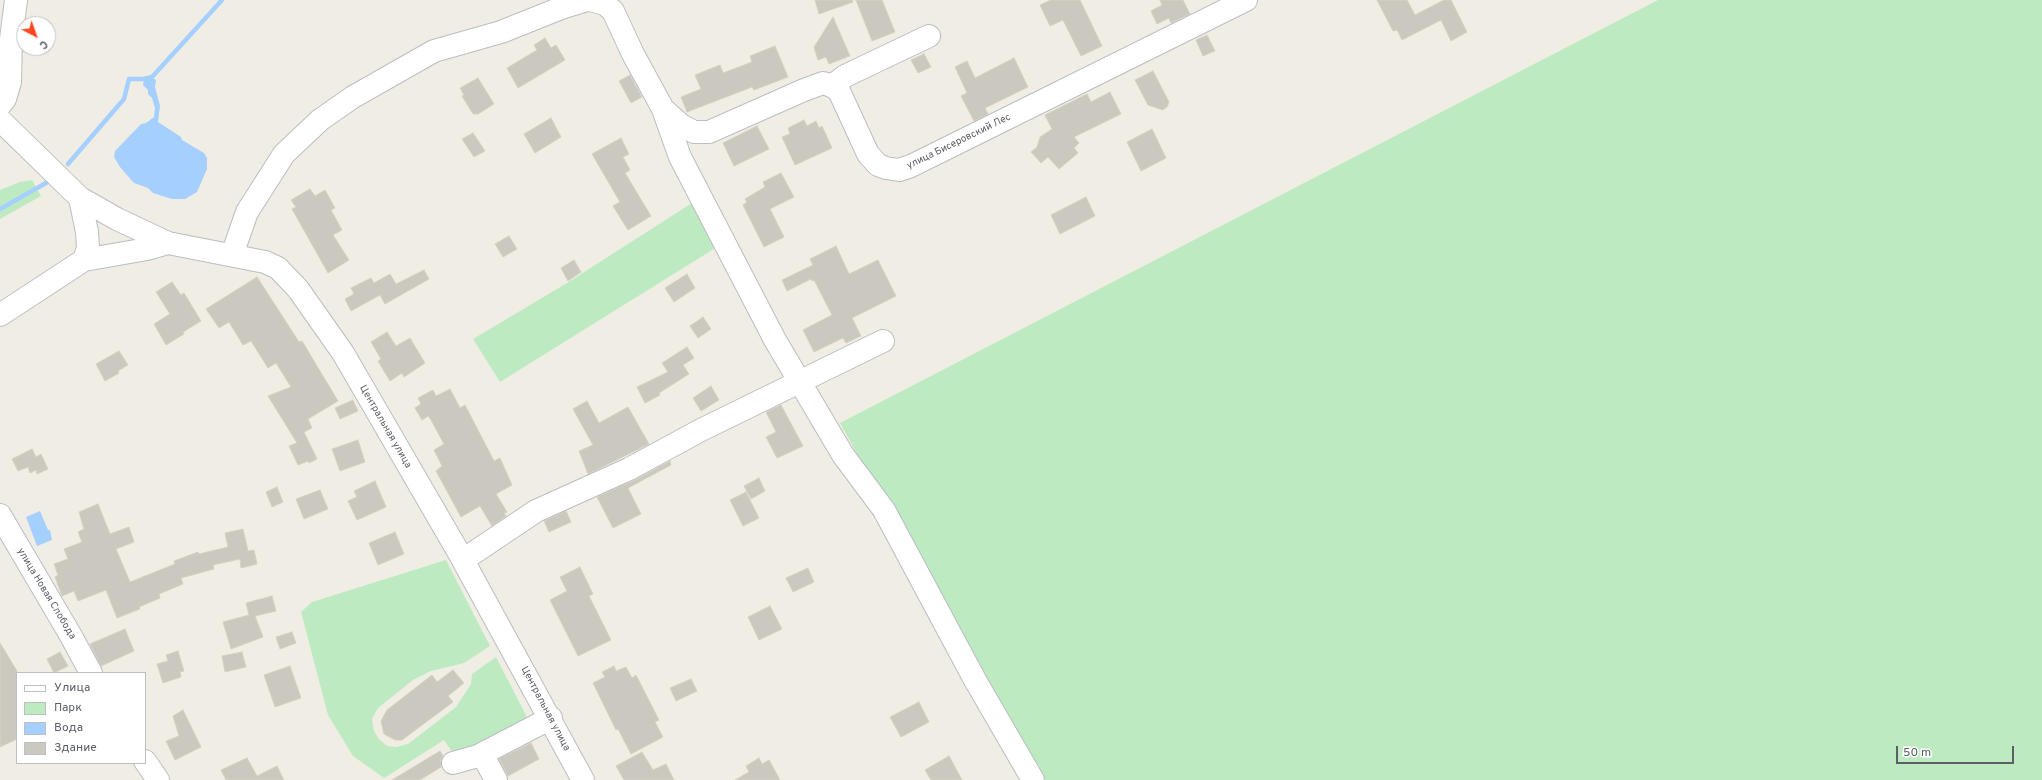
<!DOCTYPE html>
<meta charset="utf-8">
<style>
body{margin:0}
#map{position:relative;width:2042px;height:780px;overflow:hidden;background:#f0eee4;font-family:Overpass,sans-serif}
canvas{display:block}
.legend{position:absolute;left:16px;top:672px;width:130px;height:92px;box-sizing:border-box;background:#fff;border:1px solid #bebfc2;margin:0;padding:5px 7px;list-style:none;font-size:12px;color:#5c5f66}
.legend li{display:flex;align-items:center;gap:8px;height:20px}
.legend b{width:20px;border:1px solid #bebfc2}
.north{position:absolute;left:16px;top:16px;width:40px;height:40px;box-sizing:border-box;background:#fff;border:1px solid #bebfc2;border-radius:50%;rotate:139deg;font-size:11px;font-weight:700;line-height:16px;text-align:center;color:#5c5f66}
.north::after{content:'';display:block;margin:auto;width:14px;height:18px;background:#fb461f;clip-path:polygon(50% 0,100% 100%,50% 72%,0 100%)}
.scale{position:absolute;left:1896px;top:746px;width:118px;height:18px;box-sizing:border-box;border:2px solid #5c5f66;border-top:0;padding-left:5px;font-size:12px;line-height:14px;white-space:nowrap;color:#5c5f66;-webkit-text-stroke:3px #fff;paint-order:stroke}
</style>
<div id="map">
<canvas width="2042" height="780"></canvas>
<ul class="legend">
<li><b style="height:5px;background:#fff"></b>Улица</li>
<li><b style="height:11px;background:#beeac2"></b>Парк</li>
<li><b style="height:11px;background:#a4cfff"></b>Вода</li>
<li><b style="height:11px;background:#cbc8c0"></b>Здание</li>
</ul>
<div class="north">С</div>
<div class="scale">50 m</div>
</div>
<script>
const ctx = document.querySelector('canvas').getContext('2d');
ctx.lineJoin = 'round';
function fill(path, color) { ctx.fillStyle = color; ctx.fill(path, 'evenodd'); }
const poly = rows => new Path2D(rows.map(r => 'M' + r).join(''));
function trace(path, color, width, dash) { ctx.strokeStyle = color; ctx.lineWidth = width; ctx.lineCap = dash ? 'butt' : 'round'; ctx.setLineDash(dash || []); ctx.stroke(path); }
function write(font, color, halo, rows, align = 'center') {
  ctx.font = font + ' Overpass,sans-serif'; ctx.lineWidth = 3; ctx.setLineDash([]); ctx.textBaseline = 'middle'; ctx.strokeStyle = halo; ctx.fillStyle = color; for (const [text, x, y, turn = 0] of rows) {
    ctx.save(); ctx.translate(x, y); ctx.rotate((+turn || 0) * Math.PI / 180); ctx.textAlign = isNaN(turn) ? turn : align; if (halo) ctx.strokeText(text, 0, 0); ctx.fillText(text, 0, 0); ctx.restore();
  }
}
fill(poly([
 [1658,0,2042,0,2042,780,1037,780,840,423],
 [32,180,41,196,0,219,0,190,20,182],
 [692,203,717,247,500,382,473,339,567,283],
 [446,560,490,646,464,663,431,671,413,680,378,708,372,719,374,731,379,739,387,746,396,747,408,744,456,707,471,684,472,674,496,657,529,721,455,756,444,740,384,778,353,756,328,715,301,612,312,602]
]), '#beeac2');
fill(poly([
 [152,77,156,80,155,87,160,106,158,122,181,137,182,140,204,153,207,158,207,169,197,192,185,199,172,199,153,193,148,188,134,183,120,167,114,157,115,151,141,124,146,123,154,117,155,108,152,98,148,94,148,90,143,85,144,79],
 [40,511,48,530,50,530,52,540,37,546,26,517]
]), '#a4cfff');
trace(poly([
 [68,164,124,99,129,79,144,79,152,77,222,0],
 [0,209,53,179]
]), '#a4cfff', 4.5);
const building = poly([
 [815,0,852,0,853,2,819,14,815,0],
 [856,0,882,0,895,32,872,41,856,0],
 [1051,0,1080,0,1102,46,1081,56,1063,20,1050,26,1040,5,1051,0],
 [1160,0,1183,0,1190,14,1171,23,1169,18,1157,24,1151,11,1162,5,1160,0],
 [1377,0,1407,0,1415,15,1444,0,1451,0,1467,32,1451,41,1441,20,1402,40,1397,30,1393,31,1377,0],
 [833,17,850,56,829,64,826,57,818,60,814,47,833,17],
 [1207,35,1215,51,1203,56,1196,40,1207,35],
 [545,38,551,48,556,45,565,60,518,88,507,68,537,50,534,45,545,38],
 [775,46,788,77,754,90,752,87,687,112,681,97,701,89,695,75,720,65,723,73,752,62,750,56,775,46],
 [924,54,931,67,918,73,911,60,924,54],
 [1014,58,1028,87,985,108,988,114,974,121,961,96,967,93,955,67,967,61,975,78,1014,58],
 [1153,71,1169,102,1167,107,1163,110,1148,105,1135,80,1153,71],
 [630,75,642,97,631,103,619,81,630,75],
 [478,78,494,104,478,114,473,114,462,96,464,95,460,88,478,78],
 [1110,92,1121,114,1074,137,1079,143,1074,148,1078,153,1059,169,1048,157,1041,163,1031,152,1037,147,1040,137,1052,129,1045,115,1087,94,1091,102,1110,92],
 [551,118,561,137,535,153,524,134,551,118],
 [804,120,807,126,816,121,819,128,822,126,832,148,795,165,782,137,790,134,788,128,804,120],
 [757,126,769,149,734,166,723,143,757,126],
 [1152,129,1166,158,1141,171,1127,142,1152,129],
 [473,133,485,151,474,157,462,139,473,133],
 [621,138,629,154,623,157,630,170,625,173,651,216,628,230,613,206,620,202,592,154,621,138],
 [781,173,794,197,770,209,784,237,764,247,743,205,747,202,745,199,765,187,763,182,781,173],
 [310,189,315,196,325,190,335,208,331,210,342,230,333,235,349,260,328,273,292,209,296,207,291,200,310,189],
 [1086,197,1095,216,1060,234,1051,215,1086,197],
 [509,236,517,249,503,257,495,244,509,236],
 [836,246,849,274,878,260,896,296,852,318,861,336,846,343,843,338,814,352,803,330,832,315,814,280,812,281,811,279,787,291,782,280,813,265,810,259,836,246],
 [574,260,581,272,568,281,561,268,574,260],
 [424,270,429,279,385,304,380,295,351,311,345,299,354,294,351,288,371,278,374,283,390,274,396,284,424,270],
 [687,274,695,288,674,302,665,288,687,274],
 [257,277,299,342,302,341,338,401,308,419,312,428,304,432,317,459,309,463,308,461,298,465,289,446,297,443,268,396,291,387,276,363,268,368,251,341,243,345,229,322,219,328,206,309,257,277],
 [172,282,181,295,184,293,201,321,183,332,184,334,166,345,154,324,170,314,156,292,172,282],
 [703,317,711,329,698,338,690,326,703,317],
 [387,332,396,346,410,338,425,363,404,377,402,373,390,381,378,361,381,359,371,342,387,332],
 [687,347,694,358,683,365,689,374,659,393,660,395,645,403,637,387,668,372,662,363,687,347],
 [119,351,128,365,118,371,119,373,105,381,96,364,119,351],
 [711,386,719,400,701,411,693,398,711,386],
 [450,389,460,408,465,405,494,461,500,458,512,485,496,494,507,512,504,513,506,516,492,526,480,506,461,517,436,471,442,466,434,450,444,444,431,420,428,416,422,420,415,408,421,404,418,398,433,390,436,396,450,389],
 [353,400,358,411,340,419,335,408,353,400],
 [587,401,599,423,628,407,649,444,588,474,579,451,593,445,573,409,587,401],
 [781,405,803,446,777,458,766,437,776,432,766,412,781,405],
 [358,440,365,462,340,471,332,449,358,440],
 [32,449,36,457,41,454,48,469,37,474,36,470,30,473,28,467,18,471,12,459,32,449],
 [670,461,671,465,628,488,641,514,613,528,597,497,635,480,670,461],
 [759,478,765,491,751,499,744,486,759,478],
 [375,481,386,507,357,520,348,501,357,497,354,491,375,481],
 [277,487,283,502,272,507,266,492,277,487],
 [320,490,328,509,304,519,296,499,320,490],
 [746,492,759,518,743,526,730,500,746,492],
 [98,504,110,534,129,527,134,542,116,549,130,582,175,564,174,561,198,552,199,554,228,547,225,533,243,529,248,551,254,550,257,564,241,568,240,559,213,565,214,569,181,578,183,584,159,594,160,598,139,607,140,609,117,618,106,590,78,601,74,591,62,596,55,577,58,575,54,564,68,559,64,549,82,542,78,532,84,529,79,512,98,504],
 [566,511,571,522,549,532,544,521,566,511],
 [395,532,404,554,378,565,369,543,395,532],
 [580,567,593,594,589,596,611,640,578,656,550,600,567,591,560,577,580,567],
 [808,568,814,582,793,592,786,578,808,568],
 [272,596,276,611,255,616,263,637,231,649,223,622,249,615,246,603,272,596],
 [770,606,782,629,759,640,748,617,770,606],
 [125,629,134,651,101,666,90,644,125,629],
 [292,632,296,643,280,649,276,637,292,632],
 [0,643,17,671,17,739,0,747,0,643],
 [178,651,184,671,180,672,181,677,163,683,157,664,168,661,166,655,178,651],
 [60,652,68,666,54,673,47,659,60,652],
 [242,652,246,667,225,672,222,656,242,652],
 [290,666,301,698,275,707,264,675,290,666],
 [614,666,616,671,626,667,632,678,636,675,659,720,655,722,663,737,631,754,618,729,616,730,593,683,605,677,602,672,614,666],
 [453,670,464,683,448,696,453,702,402,740,395,740,384,734,381,721,387,710,432,675,437,682,453,670],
 [691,679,697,691,676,701,670,688,691,679],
 [919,702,929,722,901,737,890,717,919,702],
 [183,710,201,747,175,760,166,741,179,736,173,716,183,710],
 [531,743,539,759,508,776,499,759,531,743],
 [440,751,443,756,441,760,441,767,420,780,392,780,440,751],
 [642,752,653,770,666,764,674,780,624,780,616,766,642,752],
 [949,756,962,780,931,780,925,770,949,756],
 [247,758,257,776,277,766,284,780,226,780,221,770,247,758],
 [759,758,762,764,769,760,780,780,735,780,749,772,746,766,759,758]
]);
fill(building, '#cbc8c0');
trace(building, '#d5d1c1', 1);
const minor = poly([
 [590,0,605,4,613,11,633,54,663,109,680,157,775,340,843,455,884,510,975,680,1033,780],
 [832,86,845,76,929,36],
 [0,105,5,99,10,82,11,39,16,0],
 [663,109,681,125,694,132,709,132,804,90,823,83,832,86,839,91,868,154,878,165,886,168,899,170,911,166,1246,0],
 [0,120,80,198,87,232,88,248,84,260],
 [80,198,117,219,168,243,265,262,278,268,298,289,343,353,459,553,583,780],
 [232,255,247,212,284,154,320,120,353,97,434,51,501,32,561,8,587,0],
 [0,315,84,260,147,249,168,243],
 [0,515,71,636,91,673],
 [463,560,536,511,629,469,701,430,883,341],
 [482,754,496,780],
 [145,761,158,780],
 [453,763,478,756,551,718]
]);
trace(minor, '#bbbdc4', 24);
trace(minor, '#fff', 22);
write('10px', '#5c5f66', '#fff', [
 ["улица Бисеровский Лес",959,142,-26],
 ["Центральная улица",385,427,60],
 ["улица Новая Слобода",46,594,59],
 ["Центральная улица",545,709,62]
]);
</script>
